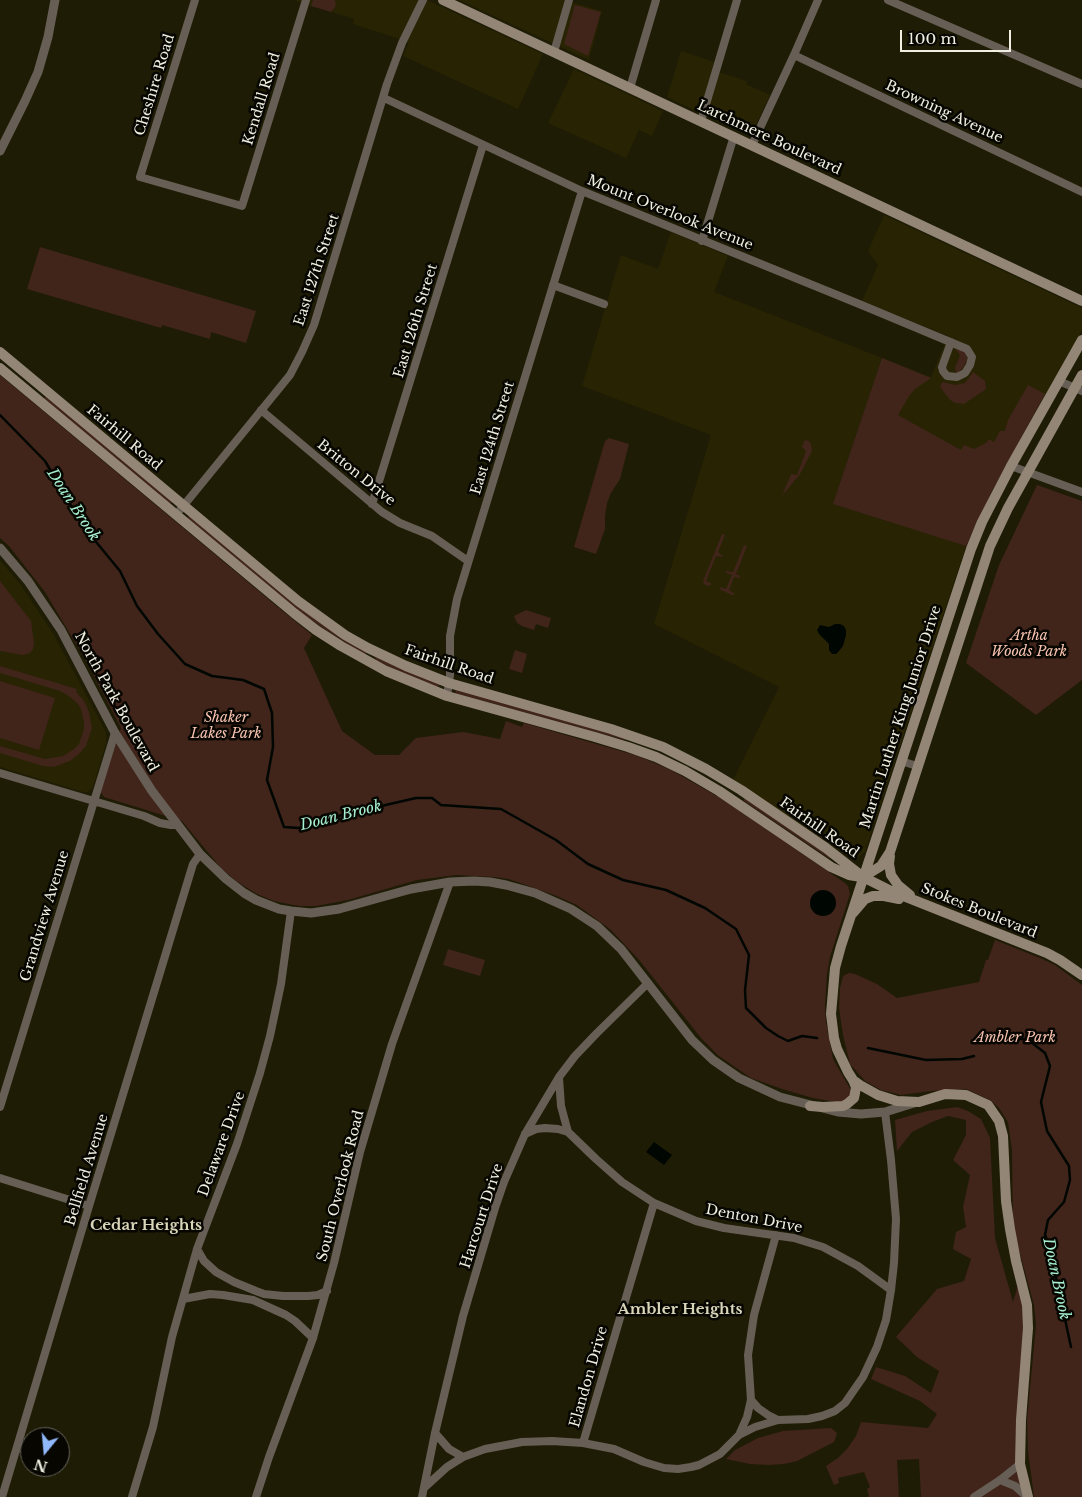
<!DOCTYPE html>
<style>
body{margin:0}
#map{position:relative;width:1082px;height:1497px;overflow:hidden;background:#1e1c05;font-family:"Libre Baskerville",serif}
canvas{display:block}
.north{position:absolute;left:20px;top:1427px;width:50px;height:50px;box-sizing:border-box;background:#070601;border:1px solid #64635b;border-radius:50%;rotate:197deg;font-size:14px;font-weight:700;line-height:20px;text-align:center;color:#f0efe1}
.north::after{content:'';display:block;margin:auto;width:18px;height:22px;background:#90b8fd;clip-path:polygon(50% 0,100% 100%,50% 72%,0 100%)}
.scale{position:absolute;left:900px;top:30px;width:111px;height:22px;box-sizing:border-box;border:2px solid #f0efe1;border-top:0;padding-left:6px;font-size:15px;line-height:18px;white-space:nowrap;color:#f0efe1;-webkit-text-stroke:4px #070601;paint-order:stroke}
</style>
<div id="map">
<canvas width="1082" height="1497"></canvas>
<div class="north">N</div>
<div class="scale">100 m</div>
</div>
<script>
const ctx = document.querySelector('canvas').getContext('2d');
ctx.lineJoin = 'round';
function fill(path, color) { ctx.fillStyle = color; ctx.fill(path, 'evenodd'); }
const poly = rows => new Path2D(rows.map(r => 'M' + r).join(''));
function trace(path, color, width, dash) { ctx.strokeStyle = color; ctx.lineWidth = width; ctx.lineCap = dash ? 'butt' : 'round'; ctx.setLineDash(dash || []); ctx.stroke(path); }
function write(font, color, halo, rows, align = 'center') {
  ctx.font = font + ' "Libre Baskerville",serif'; ctx.lineWidth = 5; ctx.setLineDash([]); ctx.textBaseline = 'middle'; ctx.strokeStyle = halo; ctx.fillStyle = color; for (const [text, x, y, turn = 0] of rows) {
    ctx.save(); ctx.translate(x, y); ctx.rotate((+turn || 0) * Math.PI / 180); ctx.textAlign = isNaN(turn) ? turn : align; if (halo) ctx.strokeText(text, 0, 0); ctx.fillText(text, 0, 0); ctx.restore();
  }
}
fill(poly([
 [293,0,427,0,543,54,518,109,403,56,409,42,353,24,354,19],
 [459,0,564,0,602,11,589,60],
 [681,51,714,62,712,70,747,81,746,84,770,95,751,135,746,135,667,97],
 [574,69,663,111,652,136,639,130,626,158,548,123],
 [884,215,1082,308,1082,330,1007,463,977,521,966,546,952,588,865,852,858,857,852,859,733,780,779,687,654,624,711,435,582,386,621,255,658,269,671,232,728,256,714,292,931,377,948,336,862,301,878,265,868,251],
 [0,560,20,584,54,635,106,732,106,744,93,787,88,792,83,792,0,767]
]), '#272303');
fill(poly([
 [313,0,334,0,336,2,335,7,331,12,311,6],
 [575,5,601,12,588,56,564,44],
 [40,247,256,311,246,343,211,332,210,339,162,325,161,328,27,289],
 [955,348,965,352,967,356,967,361,961,370,956,373,955,368,960,355],
 [882,358,931,378,915,389,909,396,898,415,961,450,964,445,974,449,986,443,989,439,994,442,1000,431,1005,431,1008,420,1028,385,1045,394,991,493,966,546,833,504],
 [973,372,985,381,986,389,964,404,955,403,950,400,940,387,941,384,943,382,955,385,965,383],
 [0,375,285,613,312,635,304,648,342,731,375,755,399,755,416,738,463,732,500,739,506,721,522,727,524,723,638,756,671,770,722,799,845,883,848,886,850,894,830,957,827,974,825,1006,826,1022,833,1059,852,1092,847,1101,835,1102,813,1098,782,1089,751,1078,719,1056,701,1038,640,961,611,930,577,905,554,895,509,879,494,877,456,875,417,880,348,900,316,906,299,906,274,901,257,894,236,881,221,868,182,821,104,797,100,791,121,728,85,659,45,592,9,546,0,538],
 [46,396,173,501,170,504,44,399],
 [609,438,629,444,620,479,611,493,607,503,605,516,605,529,596,554,574,547,605,441],
 [806,440,809,441,811,444,812,451,800,474,782,496,791,474,797,475,806,451,802,447,804,441],
 [1037,485,1082,501,1082,680,1036,715,966,663,999,565],
 [189,516,367,652,365,655,320,626,294,608,187,518],
 [722,534,725,535,718,552,723,556,723,557,716,556,706,581,711,583,711,585,708,586,704,584,703,581],
 [744,545,747,546,736,574,740,576,740,578,734,577,729,590,734,593,734,595,732,595,719,589,721,587,726,589,732,575,726,573,726,571,733,572],
 [0,581,31,621,34,643,33,649,30,653,23,655,0,651],
 [526,610,551,618,548,628,536,624,534,630,522,626,517,623,514,616],
 [515,650,527,654,522,673,509,669],
 [375,657,440,684,440,685,437,687,392,668,376,660],
 [0,666,77,689,76,692,84,701,89,712,92,728,86,746,79,754,70,761,54,767,43,766,0,753,0,746,45,759,63,756,74,749,79,744,84,729,84,723,81,709,78,704,69,696,60,691,0,673],
 [0,681,55,698,39,750,0,738],
 [456,689,626,737,625,740,455,693],
 [744,798,818,848,831,858,830,859,744,801],
 [995,940,1040,958,1055,965,1082,985,1082,1497,1034,1497,1028,1451,1027,1420,1036,1325,1034,1305,1013,1228,1012,1150,1008,1122,999,1108,990,1100,966,1089,931,1091,901,1095,881,1090,865,1081,850,1064,843,1035,839,1008,840,988,843,976,849,973,855,974,877,984,897,998,979,982,986,960,988,960],
 [448,949,485,960,480,976,443,965],
 [957,1107,968,1111,981,1119,990,1138,995,1238,1013,1302,1020,1279,1027,1305,1020,1464,1028,1497,921,1497,919,1459,897,1460,899,1497,868,1497,869,1496,867,1489,870,1487,864,1472,838,1478,839,1483,834,1485,826,1466,838,1458,847,1449,856,1436,861,1422,928,1428,937,1414,920,1401,871,1379,876,1367,905,1376,931,1393,939,1371,917,1357,896,1337,937,1289,964,1281,971,1259,953,1249,956,1232,966,1227,963,1207,970,1175,953,1160,966,1135,966,1120,948,1116,932,1122,912,1132,897,1151,895,1120,927,1111],
 [831,1428,837,1433,834,1442,797,1461,784,1464,769,1465,750,1464,726,1459,735,1450,758,1438,783,1431]
]), '#41241a');
fill(poly([
 [835,624,840,624,844,626,846,630,846,635,843,646,839,651,836,654,832,654,829,650,829,644,819,634,817,630,820,625,829,627],
 '810 903a13 13 0 1 1 26 0a13 13 0 1 1-26 0Z',
 [654,1142,672,1155,664,1165,646,1152]
]), '#000703');
trace(poly([
 [0,415,45,461,83,526,120,571,137,606,158,634,185,664,212,676,243,680,264,689,272,713,273,747,267,780,284,827,299,828,325,819,416,798,432,798,441,805,501,809,556,840,588,864,623,880,666,890,705,908,736,929,749,955,745,990,746,1008,766,1028,778,1036,788,1041,802,1036,817,1038],
 [1014,1039,1027,1039,1045,1053,1050,1066,1041,1102,1047,1131,1069,1166,1070,1180,1064,1202,1048,1220,1045,1235,1049,1245,1071,1347],
 [868,1048,926,1060,962,1059,974,1056]
]), '#000703', 2.5);
trace(poly([
 [195,0,140,177,242,206,306,0],
 [888,0,1082,84],
 [554,52,569,0],
 [794,55,1082,192],
 [630,88,656,0],
 [384,98,582,191,864,306,967,349,972,357,970,365,965,373,957,377,947,376,943,371,942,367,951,342],
 [701,121,737,0],
 [752,145,794,55,818,0],
 [702,241,734,136],
 [553,285,604,304],
 [1059,381,1082,391],
 [261,410,382,512,400,523,432,536,468,561],
 [1011,466,1082,492],
 [372,504,483,145],
 [180,510,290,375,302,352,314,325,387,84,402,43,423,0],
 [447,696,450,675,450,636,457,599,582,191],
 [901,761,917,766],
 [0,773,144,816,160,823,171,825,177,825],
 [559,1078,561,1106,568,1132,596,1159,622,1182,654,1203,696,1221,724,1228,794,1238,823,1247,858,1266,891,1290],
 [0,1107,115,733],
 [525,1134,536,1129,545,1128,558,1129,568,1132],
 [0,1178,89,1206],
 [197,1249,204,1261,216,1272,234,1282,256,1291,264,1294,283,1296,308,1296,318,1295,327,1291],
 [183,1299,210,1294,223,1295,253,1300,286,1315,295,1321,313,1338],
 [751,1400,758,1408,768,1415,778,1420],
 [435,1433,449,1449,463,1457],
 [739,1435,747,1417,751,1400,748,1355,754,1315,776,1235],
 [583,1443,654,1203],
 [1000,1480,1015,1486,1027,1497],
 [425,1487,447,1467,463,1457,485,1449,522,1442,552,1441,583,1443,614,1449,644,1462,664,1468,678,1469,691,1467,699,1465,720,1454,739,1435,755,1427,778,1420,808,1419,822,1416,835,1411,845,1403,863,1377,877,1347,886,1320,891,1290,894,1263,896,1219,891,1160,885,1112],
 [2,1497,89,1206,193,864,200,854],
 [132,1497,153,1427,172,1337,197,1249,237,1144,260,1073,270,1036,281,984,291,911],
 [256,1497,269,1457,313,1338,334,1263,360,1152,392,1044,450,882],
 [422,1497,435,1433,463,1316,495,1208,504,1182,525,1134,559,1077,575,1056,597,1033,648,983],
 [974,1497,1000,1480,1020,1464]
]), '#675f56', 8);
trace(poly([
 [0,151,25,101,38,72,48,37,55,0],
 [0,548,28,581,61,630,115,733,152,791,200,854,226,879,244,893,256,900,279,909,291,911,311,913,339,909,411,889,450,882,474,881,490,882,506,885,535,893,571,909,597,926,621,949,692,1040,713,1060,739,1078,780,1097,838,1112,861,1114,885,1112,914,1103]
]), '#675f56', 9);
trace(poly([
 [443,0,1082,301],
 [0,352,298,601,345,635,368,648,406,666,449,683,611,729,663,747,706,769,741,790,826,848,863,877,891,891,1047,953,1060,960,1082,975],
 [0,368,294,613,316,630,341,646,386,671,447,696,595,737,628,747,656,757,685,771,719,791,831,867,849,875,861,877],
 [890,856,889,864,891,875,898,885,910,895],
 [863,877,881,866,890,852,990,546,1008,508,1082,375],
 [853,913,865,899,873,896,884,896,899,899],
 [810,1106,823,1107,843,1106,847,1104,854,1098,855,1093,856,1087,853,1080],
 [1028,1497,1020,1464,1021,1420,1028,1328,1027,1305,1016,1261,1010,1229,1006,1201,1003,1136,999,1121,988,1105,966,1095,945,1094,919,1102,897,1101,878,1095,860,1085,853,1080,848,1072,837,1049,834,1038,831,1014,835,968,841,946,971,549,982,522,1011,466,1082,340]
]), '#938677', 10);
write('14px', '#f0efe1', '#070601', [
 ["Cheshire Road",155,85,-73],
 ["Kendall Road",262,99,-73],
 ["Browning Avenue",944,112,25],
 ["Larchmere Boulevard",769,138,25],
 ["Mount Overlook Avenue",670,213,22],
 ["East 127th Street",317,270,-72],
 ["East 126th Street",416,321,-73],
 ["Fairhill Road",124,438,40],
 ["East 124th Street",493,438,-73],
 ["Britton Drive",356,473,39],
 ["Fairhill Road",449,665,19],
 ["North Park Boulevard",116,702,61],
 ["Martin Luther King Junior Drive",901,717,-72],
 ["Fairhill Road",819,828,35],
 ["Stokes Boulevard",979,911,22],
 ["Grandview Avenue",45,916,-73],
 ["Delaware Drive",222,1144,-70],
 ["Bellfield Avenue",87,1170,-73],
 ["South Overlook Road",341,1186,-76],
 ["Harcourt Drive",482,1216,-72],
 ["Denton Drive",754,1219,11],
 ["Elandon Drive",589,1377,-74]
]);
write('italic 14px', '#f7c2af', '#070601', [
 ["Artha",1029,636],
 ["Woods Park",1029,652],
 ["Shaker",226,718],
 ["Lakes Park",226,734],
 ["Ambler Park",1015,1038]
]);
write('italic 15px', '#a6efd0', '#070601', [
 ["Doan Brook",73,505,57],
 ["Doan Brook",341,816,-14],
 ["Doan Brook",1056,1279,78]
]);
write('bold 15px', '#d8d5b8', '#070601', [
 ["Cedar Heights",146,1226],
 ["Ambler Heights",680,1310]
]);
</script>
